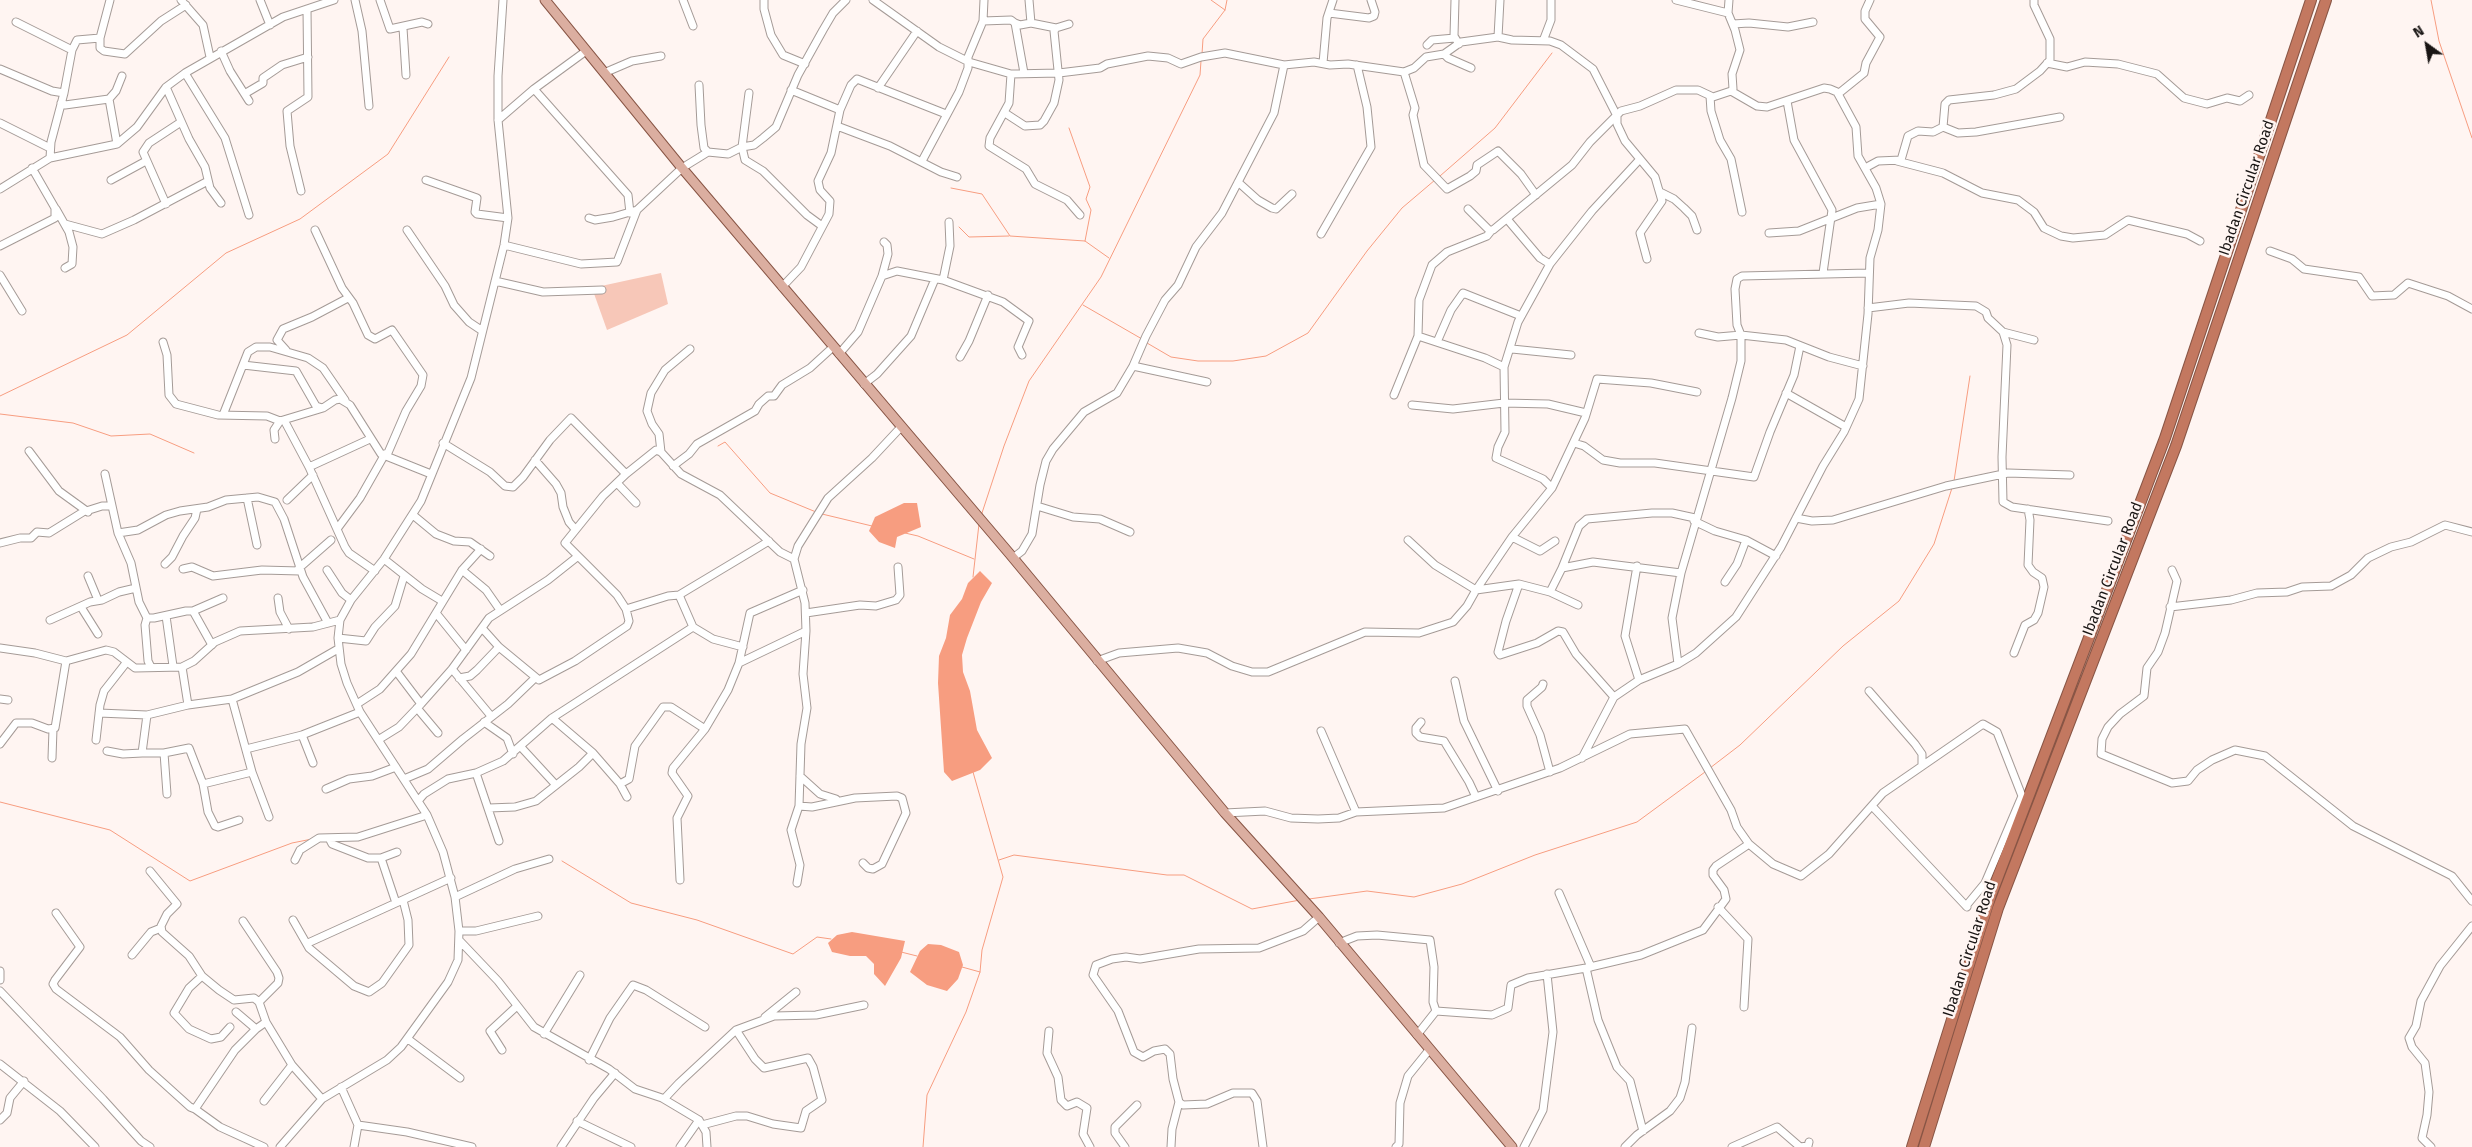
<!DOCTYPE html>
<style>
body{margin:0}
#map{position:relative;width:2472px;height:1147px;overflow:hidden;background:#fff5f2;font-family:"Fira Sans",sans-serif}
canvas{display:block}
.north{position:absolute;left:2402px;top:20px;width:50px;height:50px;-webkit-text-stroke:4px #fff5f2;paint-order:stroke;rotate:328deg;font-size:14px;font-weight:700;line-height:20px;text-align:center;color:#191514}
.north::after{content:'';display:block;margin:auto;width:18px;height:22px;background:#191514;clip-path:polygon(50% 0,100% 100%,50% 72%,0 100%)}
</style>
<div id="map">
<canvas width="2472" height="1147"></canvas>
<div class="north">N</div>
</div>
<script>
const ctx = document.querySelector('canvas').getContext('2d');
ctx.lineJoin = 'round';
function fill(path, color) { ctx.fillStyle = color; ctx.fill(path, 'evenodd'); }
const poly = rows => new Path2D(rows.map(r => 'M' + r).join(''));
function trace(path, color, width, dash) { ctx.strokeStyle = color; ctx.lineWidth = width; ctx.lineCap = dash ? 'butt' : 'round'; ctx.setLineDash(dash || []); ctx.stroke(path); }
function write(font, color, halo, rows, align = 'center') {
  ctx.font = font + ' "Fira Sans",sans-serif'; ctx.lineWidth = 5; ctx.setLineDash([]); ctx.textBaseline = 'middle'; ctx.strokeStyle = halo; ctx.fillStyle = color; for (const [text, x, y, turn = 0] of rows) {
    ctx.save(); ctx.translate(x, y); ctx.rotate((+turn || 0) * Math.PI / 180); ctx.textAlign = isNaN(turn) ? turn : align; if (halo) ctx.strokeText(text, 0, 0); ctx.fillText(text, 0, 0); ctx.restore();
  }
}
fill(poly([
 [661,273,668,304,607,330,592,288]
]), '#f7c7b8');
fill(poly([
 [904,503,917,503,921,527,897,537,895,548,879,542,869,531,875,517],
 [980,571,992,583,981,602,967,638,962,655,963,672,970,691,977,730,992,758,980,770,952,781,944,772,938,683,939,656,946,638,950,615,962,599,968,583],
 [852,932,905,941,901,958,885,986,874,974,874,964,866,956,850,956,832,952,828,943,837,935],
 [928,944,941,945,959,952,963,965,958,979,947,991,927,985,910,972,920,951]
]), '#f79d80');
trace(poly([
 [1211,0,1225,10],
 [2431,0,2439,41,2472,138],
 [1202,54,1203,39,1225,10,1227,0],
 [1069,128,1090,187,1086,199,1091,210,1085,241],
 [1440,176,1495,128,1552,53],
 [951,188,982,194,1010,236,1085,241,1109,258],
 [959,227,969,237,1009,236],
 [1083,305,1142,339],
 [1147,343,1171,357,1198,361,1233,361,1266,356,1308,333,1367,251,1402,208,1435,180],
 [0,396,127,335,226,253,300,219,388,154,449,57],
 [0,414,73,423,111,436,150,434,194,453],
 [718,446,725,442,770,493,816,512],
 [1954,481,1970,376],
 [822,514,872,526],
 [981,516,1004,446,1029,381,1101,277,1200,75,1201,61],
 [905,533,918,536,974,559],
 [973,577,979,524],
 [1710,768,1740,745,1843,646,1899,601,1934,544,1952,488],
 [0,802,110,830,190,881,292,843,312,839],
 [999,860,1014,855,1167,875,1184,875,1252,909,1300,900],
 [562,861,631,903,697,920,793,954,817,937,831,939],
 [1309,899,1367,891,1414,897,1462,884,1535,855,1637,822,1705,772],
 [901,952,917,956],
 [962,967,980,972],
 [923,1147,927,1095,966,1012,980,972,982,950,1003,877,973,772]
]), '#f79d80', 1);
const minor = poly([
 [181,0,203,25,210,57],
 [260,0,270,25],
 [355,0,362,31,369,106],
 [380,0,390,29,422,22,428,24],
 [683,0,693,26],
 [764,0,764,9,771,35,783,55,805,64],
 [873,0,939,47,969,62,1011,74,1059,73,1100,68,1107,64,1148,56,1168,58,1181,64,1201,57,1225,53,1284,65,1314,62,1330,65,1348,64,1404,72,1414,68,1426,57,1444,54,1461,42,1498,37,1512,40,1550,41,1561,45,1593,69,1617,116,1617,124,1625,141,1655,177,1662,201,1640,233,1647,259],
 [1029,0,1031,23],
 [1455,0,1454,36,1459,44],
 [1676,0,1728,13],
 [1329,13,1369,18,1374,16,1375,12,1371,0],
 [983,21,1011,20,1015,23,1024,73],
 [16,22,72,50],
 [1015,23,1020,25,1031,23,1056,28],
 [1733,24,1749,23,1788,27,1813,22],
 [403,28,406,75],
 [1498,37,1500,0],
 [100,38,100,48,104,51,125,54,161,21,186,5],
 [1543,41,1551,20,1551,0],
 [1427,45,1432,40,1455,38],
 [221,51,230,71,249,101],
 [1444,54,1448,58,1471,68],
 [1323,63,1327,18,1333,0],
 [2047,63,2067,67,2085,62,2118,64,2157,74,2184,98,2207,104,2227,98,2240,101,2249,95],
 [0,69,52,91,64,93],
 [1404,72,1415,108,1413,115,1424,165,1447,189,1470,176,1476,171,1477,165,1498,151,1521,174,1536,195],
 [185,73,225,138,249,215],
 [604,73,632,61,661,56],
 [1011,74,1009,103,990,138,989,146,1026,169,1035,184,1067,200,1080,215],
 [699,85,701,125,704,148,708,152],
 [166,87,189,139,205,167,210,188,221,203],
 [878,88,917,31],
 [534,89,628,195,630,213],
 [246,93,263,83,263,78,282,65,308,57],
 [749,93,742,147,745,160,763,171,807,215,822,226],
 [1838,94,1864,73,1866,63,1880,37,1865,19,1865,11,1870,0],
 [1710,96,1711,111,1720,140,1731,159,1742,212],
 [109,99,117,144],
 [1787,101,1794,140,1832,210,1823,273],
 [61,103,65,105,109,99,116,91,122,76],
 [840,110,851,85,857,79,946,114],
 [1005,113,1025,126,1040,125,1044,121,1054,103,1059,80,1054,31,1056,28,1069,24],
 [498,120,534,89,586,51],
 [0,123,50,148],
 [837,126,890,146,941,172,957,177],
 [1943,127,1958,133,1976,132,2060,117],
 [50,158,51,142,64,93,72,50,77,40,100,38,110,0],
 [922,161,959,92,968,68,968,57,983,21,984,0],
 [1897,161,1943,173,1982,193,2018,200,2034,212,2044,228,2061,236,2073,238,2105,235,2128,220,2187,234,2200,241],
 [1865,168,1878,161,1901,160,1908,136,1918,131,1933,132,1943,127,1945,104,1949,100,1994,95,2016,89,2040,71,2050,60,2050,39,2034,5,2034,0],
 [111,180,146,161],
 [426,180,477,198,475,212,477,214,508,218],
 [1238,182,1258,200,1272,208,1276,209,1292,194],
 [0,189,50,158,117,144,137,127,166,87,185,73,283,17,334,0],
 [301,191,290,146,287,111,308,97,307,9],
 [1660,192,1674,199,1684,208,1692,216,1697,230],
 [166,204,143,152,149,143,181,122],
 [56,209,69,232,73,247,72,264,65,268],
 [1468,209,1489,230,1493,230,1572,165,1590,142,1621,111,1640,106,1676,90,1698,90,1713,97,1731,91,1733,89,1732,74,1740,50,1735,30,1728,13,1729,0],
 [589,218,595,220,613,217,637,210,682,168,708,152,728,154,742,147,754,145,763,138,776,127,798,75,823,30,833,13,846,0],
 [1507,219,1540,258,1550,264],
 [65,224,102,234,134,220,208,181],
 [315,230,342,288,353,303,368,335,375,339,392,330,423,375,421,386,406,411,387,455],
 [407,230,445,286,454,305,469,322,481,330],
 [1769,233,1799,231,1857,208,1881,204],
 [1321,234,1371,147,1367,107,1357,65],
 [504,245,581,264,617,262,637,210],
 [0,246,55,218,55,208,32,168],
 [2270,251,2292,259,2304,269,2359,277,2372,296,2394,295,2408,283,2448,296,2472,309],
 [0,275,22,311],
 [882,276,897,271,943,280,1003,302,1029,321,1018,347,1022,355],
 [943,280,950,246,949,222],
 [495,281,543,292,602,290],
 [782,287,801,267,829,214,830,201,820,190,818,181,831,153,840,110,791,90],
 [1868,308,1909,303,1976,306,1986,312,1988,318,2003,332,2034,340],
 [2003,332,2007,345,2002,457,2003,502,2012,507,2108,521],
 [1699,333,1718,337,1741,335,1737,325,1735,289,1737,279,1742,276,1868,273],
 [1418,336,1485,358,1504,367],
 [163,342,167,355,169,395,176,404,218,415,267,416,280,421],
 [1437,342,1451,310,1463,293,1521,316],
 [1512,349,1571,355],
 [286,350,277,340,283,329,312,317,348,298],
 [839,354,858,332,882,276,888,254,887,245,884,242],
 [960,357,969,341,988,295],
 [243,365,296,371,316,406,322,408],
 [1133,366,1207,382],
 [864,384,877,374,911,336,935,279],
 [1786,393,1846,427],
 [1394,395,1418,336,1419,300,1432,265,1447,252,1487,236,1491,231],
 [1412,405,1453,409,1504,403,1548,404,1586,413],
 [223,415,248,352,256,347,270,347,308,358,323,368,345,400],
 [284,420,309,467,345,547,349,553,375,571],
 [275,439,274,430,280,421,323,408,335,400,340,399,350,405,381,454,431,474],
 [443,443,490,472,505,486,513,487,523,477,550,440,571,418,626,474],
 [1574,443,1584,446,1603,460,1620,463,1655,463,1754,477,1770,432,1794,375,1800,346],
 [29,451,59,491,88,512],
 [661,452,659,434,652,424,647,411,651,393,665,370,690,349],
 [535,460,556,484,561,493,563,507,569,522,575,529],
 [673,466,689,454,697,444,755,411,759,404,768,396,774,396,782,385,810,368,833,347],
 [309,467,370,439],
 [105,474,118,533,131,563,139,602,147,618,145,625,148,661,151,667],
 [617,483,636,503],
 [1552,488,1543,479,1496,458,1498,447,1505,432,1504,367,1518,322,1550,264,1592,211,1640,159],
 [247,498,257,545],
 [287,500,313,475],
 [1037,506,1073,517,1100,519,1130,532],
 [413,515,436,534,454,541,470,542,490,556],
 [1796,518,1812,521,1833,520,1946,486,2008,473,2070,475],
 [1694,521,1715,531,1746,540,1776,556],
 [337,529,360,498,385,454],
 [118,533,138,530,166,515,180,511,208,507,226,500,258,497,275,502,284,519,303,577,328,623],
 [1512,537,1540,551,1555,541],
 [0,543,20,538,31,538,37,532,49,533,83,512,102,506,112,506],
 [1013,558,1022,551,1032,534,1040,485,1046,461,1053,449,1084,412,1117,393,1133,366,1146,336,1165,300,1178,285,1196,247,1222,213,1274,113,1284,65],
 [384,559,422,589,442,601],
 [165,564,172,557,183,536,195,518,197,509],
 [1637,566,1625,636,1639,680],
 [299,568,331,540],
 [1562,568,1579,526,1587,519,1652,513,1672,513,1695,518],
 [183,569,192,567,213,576,262,570,300,571],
 [327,570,342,593,351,600],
 [462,570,486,590,500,610],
 [2172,570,2177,581,2165,633,2158,652,2147,668,2144,696,2120,714,2108,727,2102,739,2101,754,2172,783,2188,781,2197,770,2212,760,2235,750,2265,756,2353,826,2452,876,2472,901],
 [88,576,98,600],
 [1725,582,1737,564,1746,540],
 [1519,584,1506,621,1498,652,1500,655,1537,643,1558,631,1563,632,1576,654,1614,697],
 [1476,590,1512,537,1552,488,1585,418,1597,379,1651,383,1697,392],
 [1476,590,1519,584,1550,592,1562,568,1593,562,1681,573],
 [1550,592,1578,605],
 [679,595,693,627,713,639,743,647],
 [278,598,280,612,289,629],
 [81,607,98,634],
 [2170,607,2231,600,2257,593,2287,592,2302,587,2331,586,2351,575,2368,558,2391,547,2411,542,2445,525,2472,532],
 [626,609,668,596,679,595,769,541],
 [193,611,223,598],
 [436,613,466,650],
 [806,613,860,605,876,606,896,600,900,595,898,567],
 [166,616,173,666],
 [147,618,154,618,186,611,193,611,212,645],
 [50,620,90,602,102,600,119,592,136,588],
 [482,628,499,647,539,680,575,661,627,626,629,621,626,609,617,595,565,543,603,496,626,474,656,450,661,452,681,474,720,495,780,552,794,559],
 [338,638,366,641,375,627,395,606,404,576],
 [0,648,35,653,66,661,106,650,114,652,135,668,182,667,194,661,215,642,240,631,313,627,340,620],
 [2014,653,2025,625,2034,620,2038,613,2044,587,2042,578,2033,572,2028,565,2030,520,2028,509],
 [1097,661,1119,653,1178,648,1207,653,1232,666,1252,672,1268,672,1365,632,1419,633,1453,622,1467,606,1476,590,1435,565,1408,540],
 [739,663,750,613,803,590],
 [1678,664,1672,618,1681,573,1732,398,1741,361,1741,335,1786,340,1829,357,1863,366],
 [182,667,188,705],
 [452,669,491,716],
 [396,671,421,704],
 [459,678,470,676,477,670,499,647],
 [1455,681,1464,721,1498,791],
 [1543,684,1542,687,1527,700,1527,706,1540,735,1550,772],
 [1869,691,1915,744,1922,754,1922,764],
 [0,699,8,700],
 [232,699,252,772,203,784,208,812,215,826,218,827,239,820],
 [357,704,380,689,411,654,462,570,481,549],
 [417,708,438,733],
 [99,713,147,715],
 [552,718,593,753,620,784,627,797],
 [484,722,507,738,513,754],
 [1421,722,1416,728,1416,733,1420,737,1444,741,1469,782,1476,797],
 [1321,731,1356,812],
 [302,735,313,763],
 [96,740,100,705,104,691,126,663],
 [378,740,399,727,421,704,452,669,489,618,548,580,577,557],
 [0,744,16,723,32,723,48,729,55,728,66,661],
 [520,746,555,784],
 [246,749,302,735,360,712],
 [107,751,123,754,142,753,147,715,188,705,232,699,298,672,338,649],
 [142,753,164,753,189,748,203,784],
 [164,753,167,794],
 [52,758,53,729],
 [1582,758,1614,697,1639,680,1678,664,1696,653,1736,617,1781,547,1823,466,1844,432,1859,399,1868,314,1870,258,1878,230,1881,204,1876,188,1858,156,1856,127,1837,92,1830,89,1824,88,1767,107,1757,106,1731,91],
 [252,772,269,817],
 [476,773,499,841],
 [800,776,820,794,836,799],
 [404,779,428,769,463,739,508,704,535,678],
 [620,784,629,779,635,746,663,707,671,707,705,729],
 [326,789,349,779,372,776,396,767],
 [418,801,424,794,448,779,476,773,503,761,552,718,693,627],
 [799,806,812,807,855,798,897,796,902,798,906,813,882,864,873,869,868,868,863,863],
 [1872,806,1967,907],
 [489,808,515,807,536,801,579,767,593,753],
 [1225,813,1265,811,1291,818,1318,819,1339,818,1356,812,1444,808,1560,768,1630,734,1685,729,1731,810,1737,827,1749,844],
 [329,838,332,844,368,858,381,858,397,852],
 [381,858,396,903],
 [295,860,300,850,319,838,358,837,427,815],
 [150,871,177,904,167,914,161,926,162,932,189,956,202,976,219,990,234,1000,254,998,259,1002,266,1022],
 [680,880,677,818,688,796,672,773,673,768,705,729,728,690,739,663,806,631,805,603,794,559,798,546,828,498,872,458,901,427],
 [797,883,800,865,791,830,799,806,801,744,807,708,803,674,806,631],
 [1559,893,1591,967],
 [455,897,515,869,549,859],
 [1718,907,1748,939,1744,1007],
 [56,913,80,947,55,980,53,984,56,989,120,1037,149,1070,190,1107,195,1109,235,1050,256,1029,266,1022,292,1065,322,1099],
 [293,920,309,948,354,986,369,992,382,983,409,945,408,920,403,900],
 [243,921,277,972,279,978,278,983,259,1002],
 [459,931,476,931,538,916],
 [460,941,498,981,534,1027,609,1069,635,1089,662,1098,699,1120,706,1132,707,1147],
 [308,943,451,878],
 [1339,943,1357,936,1377,935,1430,940,1434,967,1433,1002,1436,1011],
 [132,955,151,932,161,928],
 [1586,968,1598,1020,1617,1067,1630,1081,1643,1131],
 [0,971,0,980],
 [202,976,189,988,174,1013,189,1029,211,1039,221,1037,230,1027],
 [0,991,103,1099,141,1141,150,1147],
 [236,1012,256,1029],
 [765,1017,796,992],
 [1049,1031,1047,1053,1058,1077,1061,1100,1067,1106,1077,1102,1087,1108,1083,1134,1090,1147],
 [544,1034,580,975],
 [1417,1035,1436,1011,1492,1015,1508,1008,1511,985,1528,978,1586,968,1641,955,1703,930,1726,899,1724,890,1713,875,1713,870,1716,866,1749,844,1773,864,1801,876,1829,854,1883,793,1983,724,1997,732,2022,796,1985,883,1966,906],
 [408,1039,460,1078],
 [502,1050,490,1031,517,1006],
 [589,1060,610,1018,633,985,646,990,705,1027],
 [0,1064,60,1111,95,1147],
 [341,1087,358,1125,407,1132,472,1147],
 [664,1099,679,1083,736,1030,774,1016,816,1015,864,1005],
 [264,1101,292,1065],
 [195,1109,220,1127,264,1147],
 [0,1120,7,1113,10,1098,24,1081],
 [577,1121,631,1147],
 [702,1125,736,1116,747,1116,773,1124,801,1128,806,1111,822,1100,813,1067,808,1058,764,1068,755,1059,736,1030],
 [280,1147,322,1099,387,1060,401,1047,448,982,458,960,459,931,455,897,443,852,427,815,360,712,347,683,341,664,338,638,340,620,351,600,384,559,421,501,471,378,504,245,508,218,498,120,498,76,503,0],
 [354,1147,358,1125],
 [561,1147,594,1098,615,1073],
 [680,1147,699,1120],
 [1125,1147,1115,1133,1115,1127,1137,1105],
 [1171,1147,1172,1129,1179,1102],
 [1263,1147,1257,1101,1252,1093,1233,1093,1207,1104,1183,1105,1179,1102,1173,1079,1170,1054,1165,1049,1154,1051,1143,1057,1134,1052,1118,1011,1093,975,1096,965,1112,959,1126,957,1140,959,1199,949,1259,948,1303,931,1319,917],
 [1396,1147,1399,1144,1400,1103,1408,1076,1429,1050],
 [1524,1147,1543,1110,1553,1032,1547,974],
 [1625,1147,1637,1135,1670,1111,1680,1098,1685,1082,1692,1028],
 [1732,1147,1777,1127,1800,1147,1808,1146,1809,1142],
 [2431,1147,2422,1138,2427,1115,2429,1092,2425,1063,2412,1047,2409,1038,2416,1026,2421,1001,2440,966,2472,926]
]);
const major = poly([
 [545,0,682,168,1009,553,1225,813,1319,917,1512,1147]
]);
const highway = poly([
 [1912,1147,1991,895,2165,438,2311,0],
 [1924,1147,1998,908,2176,446,2326,0]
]);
trace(minor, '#a59b97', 9);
trace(major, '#885545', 11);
trace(highway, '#885545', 12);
trace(minor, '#fff', 7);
trace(major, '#dbaea0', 9);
trace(highway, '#c37860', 10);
write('15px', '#191514', '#fff5f2', [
 ["Ibadan Circular Road",2247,188,-71],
 ["Ibadan Circular Road",2113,569,-69],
 ["Ibadan Circular Road",1970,949,-72]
]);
</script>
